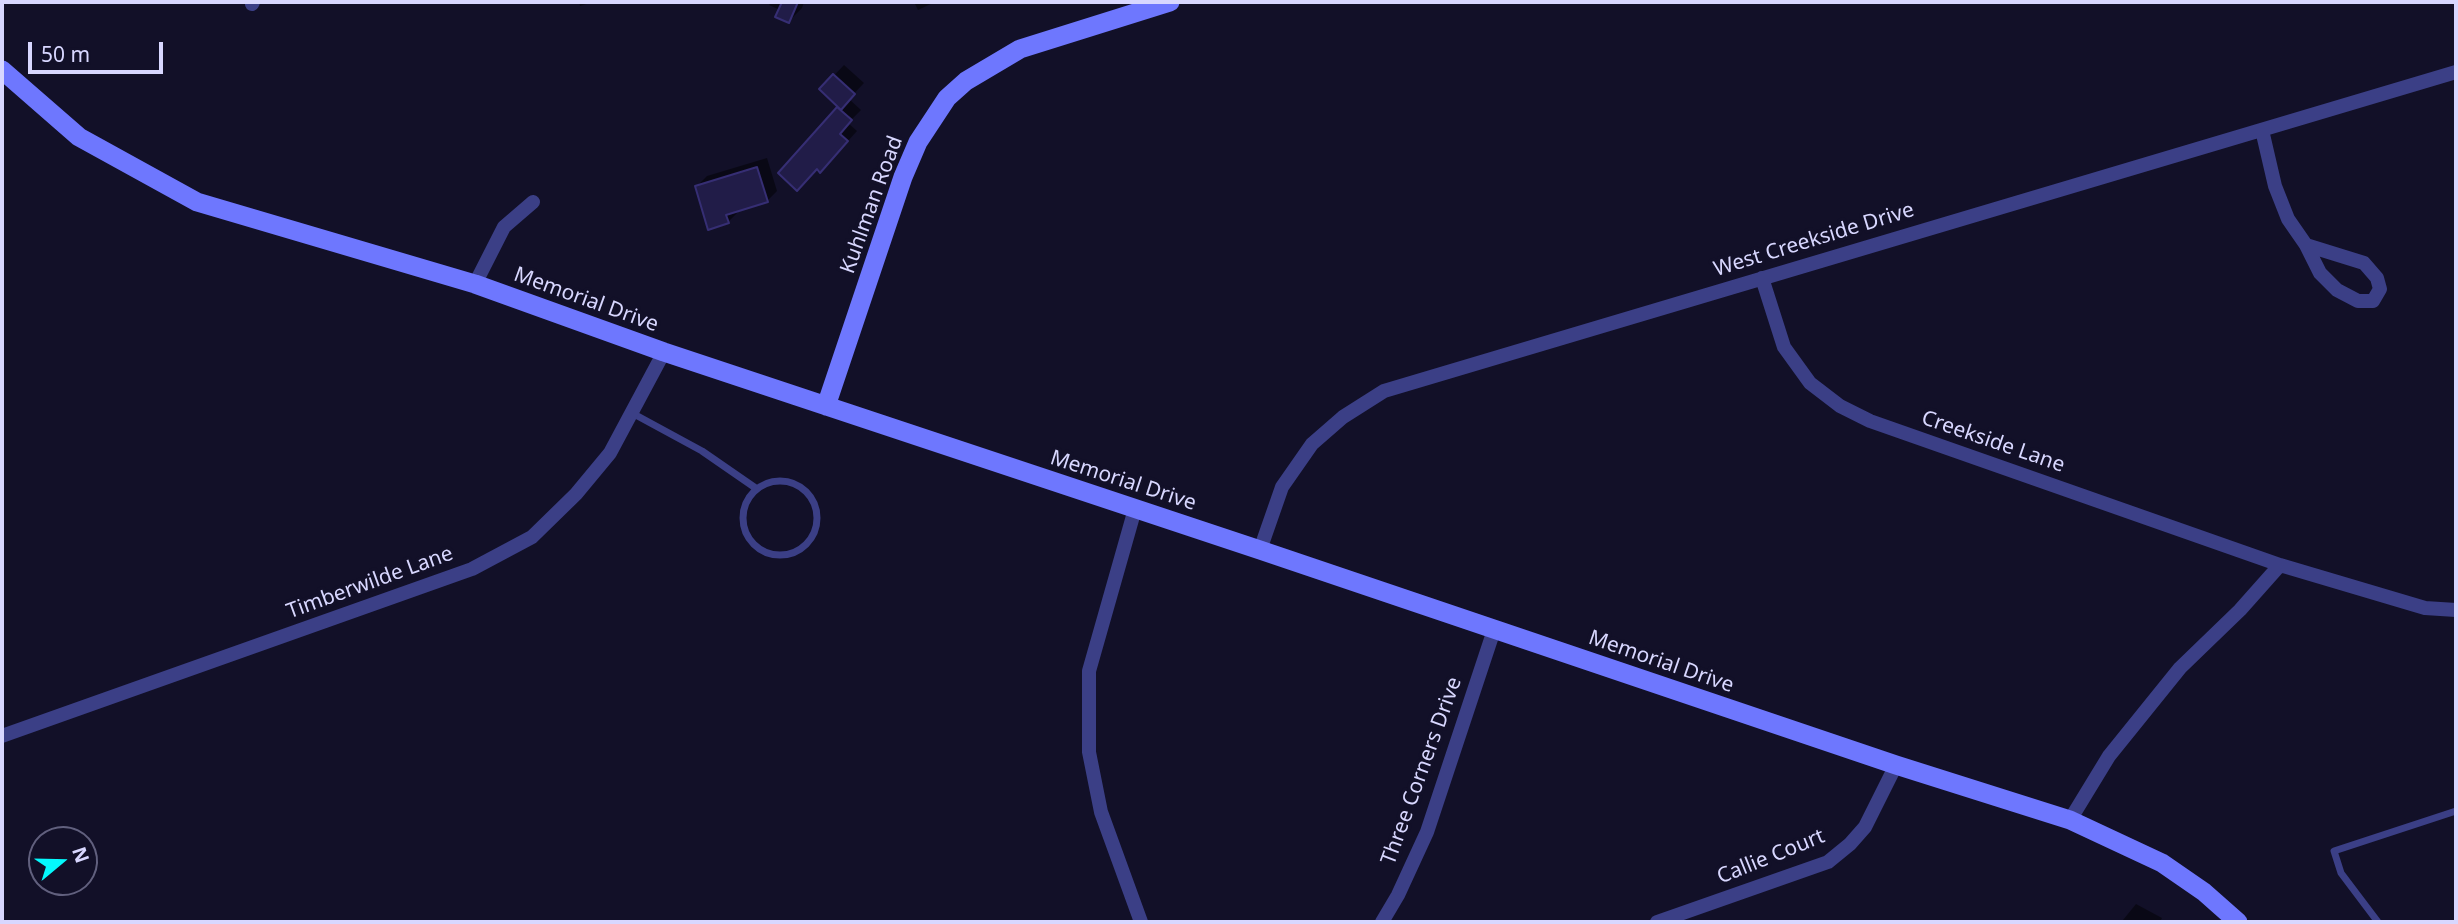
<!DOCTYPE html>
<style>
body{margin:0}
#map{position:relative;width:2458px;height:924px;overflow:hidden;background:#121028;font-family:"Noto Sans",sans-serif}
canvas{display:block}
.frame{position:absolute;inset:0;border:4px solid #d8d7ff;pointer-events:none}
.north{position:absolute;left:28px;top:826px;width:70px;height:70px;box-sizing:border-box;background:#121028;border:2px solid #61607e;border-radius:50%;rotate:71deg;font-size:19px;font-weight:700;line-height:28px;text-align:center;color:#d8d7ff}
.north::after{content:'';display:block;margin:auto;width:24px;height:32px;background:#04f9fd;clip-path:polygon(50% 0,100% 100%,50% 72%,0 100%)}
.scale{position:absolute;left:28px;top:42px;width:135px;height:32px;box-sizing:border-box;border:4px solid #d8d7ff;border-top:0;padding-left:9px;font-size:21px;line-height:24px;white-space:nowrap;color:#d8d7ff;-webkit-text-stroke:5px #121028;paint-order:stroke}
</style>
<div id="map">
<canvas width="2458" height="924"></canvas>
<div class="frame"></div>
<div class="north">N</div>
<div class="scale">50 m</div>
</div>
<script>
const ctx = document.querySelector('canvas').getContext('2d');
ctx.lineJoin = 'round';
function fill(path, color) { ctx.fillStyle = color; ctx.fill(path, 'evenodd'); }
const poly = rows => new Path2D(rows.map(r => 'M' + r).join(''));
function trace(path, color, width, dash) { ctx.strokeStyle = color; ctx.lineWidth = width; ctx.lineCap = dash ? 'butt' : 'round'; ctx.setLineDash(dash || []); ctx.stroke(path); }
function write(font, color, halo, rows, align = 'center') {
  ctx.font = font + ' "Noto Sans",sans-serif'; ctx.lineWidth = 7; ctx.setLineDash([]); ctx.textBaseline = 'middle'; ctx.strokeStyle = halo; ctx.fillStyle = color; for (const [text, x, y, turn = 0] of rows) {
    ctx.save(); ctx.translate(x, y); ctx.rotate((+turn || 0) * Math.PI / 180); ctx.textAlign = isNaN(turn) ? turn : align; if (halo) ctx.strokeText(text, 0, 0); ctx.fillText(text, 0, 0); ctx.restore();
  }
}
fill(poly([
 [579,2,593,2,580,6],
 [771,2,804,2,802,8,789,21,780,10,769,5],
 [914,2,935,2,918,10],
 [844,65,864,83,849,99,861,110,848,123,857,131,830,161,818,168,780,173,840,106,821,89],
 [767,158,777,191,767,201,737,210,738,212,728,222,697,186,707,176],
 [2136,904,2162,918,2160,922,2117,922,2123,920]
]), '#0007');
const building = poly([
 [782,2,798,2,789,23,775,17,782,2],
 [833,74,855,94,841,110,819,89,833,74],
 [837,107,852,120,840,134,848,141,820,173,817,169,797,191,778,173,837,107],
 [757,167,768,202,726,215,729,223,708,230,695,186,757,167]
]);
fill(building, '#211c48');
trace(building, '#362e74', 2);
trace(poly([
 [632,413,702,451,757,489],
 '743 518a37 37 0 1 1 74 0a37 37 0 1 1-74 0Z',
 [2378,922,2341,873,2334,851,2456,811]
]), '#3b3f86', 7);
trace(poly([
 [252,4,253,2],
 [2262,130,2275,186,2288,219,2306,245,2320,273,2337,290,2358,301,2373,301,2380,289,2377,278,2364,263,2306,245],
 [1762,278,1784,347,1810,383,1840,406,1870,421,2280,565,2425,608,2456,610],
 [475,284,504,227,533,202],
 [1135,509,1089,671,1089,752,1101,812,1141,922],
 [1260,550,1282,487,1312,444,1343,417,1384,391,2456,72],
 [2,736,472,569,532,537,576,494,610,453,664,352],
 [2070,820,2109,756,2180,668,2240,610,2280,565],
 [1382,922,1398,895,1427,832,1494,630],
 [1657,922,1828,862,1850,844,1865,827,1896,765]
]), '#3b3f86', 14);
trace(poly([
 [2,70,79,137,197,202,475,284,664,352,1260,550,1896,765,2070,820,2162,863,2204,892,2238,922],
 [826,406,903,177,918,142,947,98,966,81,1020,49,1170,2]
]), '#6e77fe', 19);
write('21px', '#d8d7ff', '#121028', [
 ["Kuhlman Road",872,205,-70],
 ["West Creekside Drive",1814,240,-17],
 ["Memorial Drive",586,300,20],
 ["Creekside Lane",1993,442,19],
 ["Memorial Drive",1123,481,18],
 ["Timberwilde Lane",370,583,-20],
 ["Memorial Drive",1661,662,19],
 ["Three Corners Drive",1422,771,-70],
 ["Callie Court",1771,857,-22]
]);
</script>
